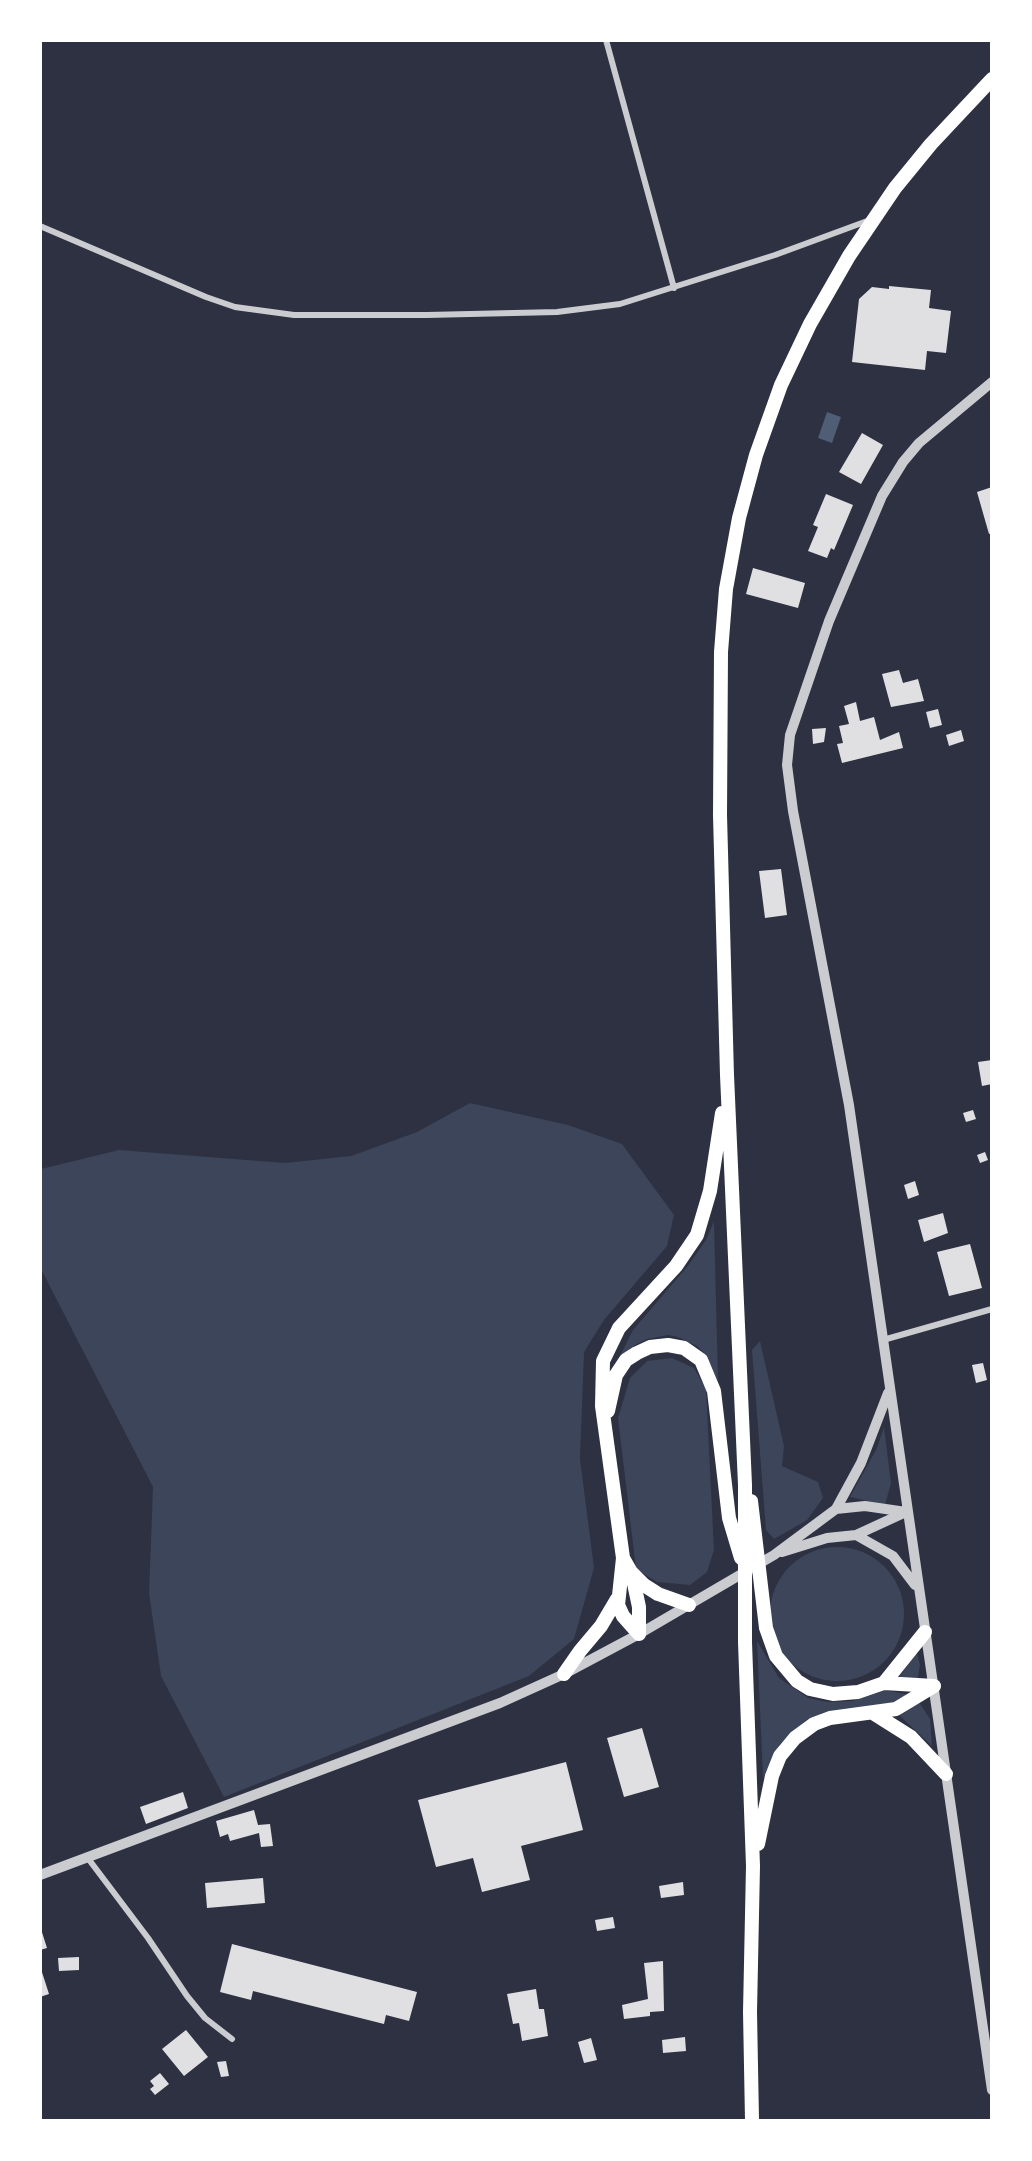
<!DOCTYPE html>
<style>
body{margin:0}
#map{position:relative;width:1032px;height:2161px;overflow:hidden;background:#2d3142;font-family:Cabin,sans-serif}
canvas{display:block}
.frame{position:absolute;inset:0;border:42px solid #fff;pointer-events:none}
</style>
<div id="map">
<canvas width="1032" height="2161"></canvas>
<div class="frame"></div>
</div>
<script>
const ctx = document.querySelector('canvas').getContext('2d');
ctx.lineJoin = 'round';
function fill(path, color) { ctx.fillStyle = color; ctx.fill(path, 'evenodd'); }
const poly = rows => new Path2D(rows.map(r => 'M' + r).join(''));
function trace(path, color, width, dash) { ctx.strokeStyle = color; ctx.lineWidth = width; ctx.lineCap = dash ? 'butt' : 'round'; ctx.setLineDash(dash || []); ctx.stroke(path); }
fill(poly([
 [470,1103,568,1125,622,1144,674,1215,667,1246,604,1320,584,1352,580,1459,594,1568,574,1639,529,1676,224,1797,161,1676,149,1593,153,1487,41,1269,41,1169,119,1150,285,1163,351,1156,417,1132],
 [714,1221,718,1381,706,1355,697,1346,678,1337,668,1335,647,1339,635,1345,617,1362,633,1330,687,1267,706,1240],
 [760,1341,784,1446,782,1466,818,1482,823,1498,807,1520,774,1539,766,1530,752,1350],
 [672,1358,694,1368,706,1389,714,1550,707,1572,690,1585,657,1582,636,1569,618,1418,630,1378,647,1361],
 [884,1427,891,1483,885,1505,850,1497,877,1448],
 '770 1614a67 67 0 1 1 134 0a67 67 0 1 1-134 0Z',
 [757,1641,779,1678,808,1698,828,1702,853,1701,886,1690,909,1695,890,1705,842,1709,825,1712,806,1720,780,1744,763,1778],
 [917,1653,920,1665,917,1683,899,1677],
 [919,1702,930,1719,932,1746,900,1716]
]), '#3c4559');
fill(poly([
 [827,412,841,417,832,443,818,438]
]), '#4f5d75');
fill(poly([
 [889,286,931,290,929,308,951,311,946,353,927,351,925,370,852,362,859,299,872,287,889,289],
 [862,433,883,445,861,484,839,472],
 [992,487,992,533,989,534,977,492],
 [826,494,853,505,834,550,831,548,827,558,808,551,818,527,813,525],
 [753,568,805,583,798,608,746,594],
 [899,670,903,683,918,679,924,701,891,707,882,674],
 [856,702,860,721,874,717,880,740,899,732,903,748,842,763,837,744,843,743,839,726,849,724,844,706],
 [938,709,942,725,930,728,926,712],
 [826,728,824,742,813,744,812,729],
 [961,730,964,741,949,746,946,735],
 [781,869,787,915,765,918,759,871],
 [992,1060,992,1084,982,1086,978,1062],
 [973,1110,976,1119,966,1122,963,1113],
 [985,1152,988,1160,980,1163,977,1155],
 [915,1181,919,1195,908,1199,904,1185],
 [943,1213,948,1233,924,1242,918,1220],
 [970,1244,982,1288,949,1296,937,1252],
 [983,1363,987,1380,976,1383,972,1365],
 [642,1728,659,1787,624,1797,607,1738],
 [566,1762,583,1830,521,1846,530,1880,482,1892,473,1858,436,1867,418,1800],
 [183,1792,188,1808,146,1824,140,1807],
 [254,1810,258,1825,270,1824,273,1846,261,1847,259,1833,230,1841,228,1834,220,1837,216,1821],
 [263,1878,265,1903,207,1908,205,1883],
 [683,1882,684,1895,661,1898,659,1886],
 [613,1917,615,1928,597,1931,595,1920],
 [40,1926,47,1948,40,1950],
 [232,1944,417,1992,409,2021,386,2015,384,2024,253,1991,251,2000,220,1992],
 [79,1957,79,1970,59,1971,58,1958],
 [663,1961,664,2011,650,2012,650,2016,624,2019,622,2005,648,1999,644,1963],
 [40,1966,49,1994,40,1997],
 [536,1989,539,2009,544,2009,548,2036,522,2041,519,2023,513,2024,507,1994],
 [186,2030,208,2057,184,2076,162,2049],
 [685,2037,686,2051,663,2053,662,2040],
 [591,2038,597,2060,584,2063,578,2042],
 [226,2061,229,2076,221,2077,217,2062],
 [160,2073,169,2084,155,2095,150,2089,154,2086,150,2081]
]), '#e0e0e3');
trace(poly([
 [606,40,674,288],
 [40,226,206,297,235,307,294,315,427,315,557,312,620,304,775,255,870,220],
 [883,1340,992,1309],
 [87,1857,148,1938,187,1996,205,2018,232,2039]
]), '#caccd0', 6);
trace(poly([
 [992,382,919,443,903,462,882,496,829,621,790,735,787,765,793,811,849,1105,992,2090],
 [836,1509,865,1506,906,1512],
 [856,1535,906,1512],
 [782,1552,827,1538,856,1535,893,1556,915,1585],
 [40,1875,500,1703,564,1674,639,1634,774,1555,836,1509,861,1463,888,1393]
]), '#caccd0', 10);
trace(poly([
 [608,1411,616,1375,626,1360,637,1353,650,1347,668,1345,684,1348,701,1360,714,1391,729,1518,741,1558],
 [751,1501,766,1628,776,1656,797,1681,810,1689,833,1694,858,1692,884,1683,925,1632],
 [623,1558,631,1572,644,1585,658,1594,689,1605],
 [632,1574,639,1607,639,1634],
 [639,1634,623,1616,618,1605,623,1558,602,1406,603,1361,619,1328,676,1266,697,1235,710,1191,722,1113],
 [564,1674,580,1651,601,1626,617,1599],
 [884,1683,934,1686],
 [873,1713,911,1737,946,1774],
 [758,1844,772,1776,780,1756,795,1738,814,1724,830,1718,896,1709,934,1686],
 [752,2120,750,2012,753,1866,745,1642,745,1485,727,1075,720,815,721,652,726,589,739,518,756,455,781,385,810,324,849,256,895,188,931,144,992,79]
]), '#fff', 14);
</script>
